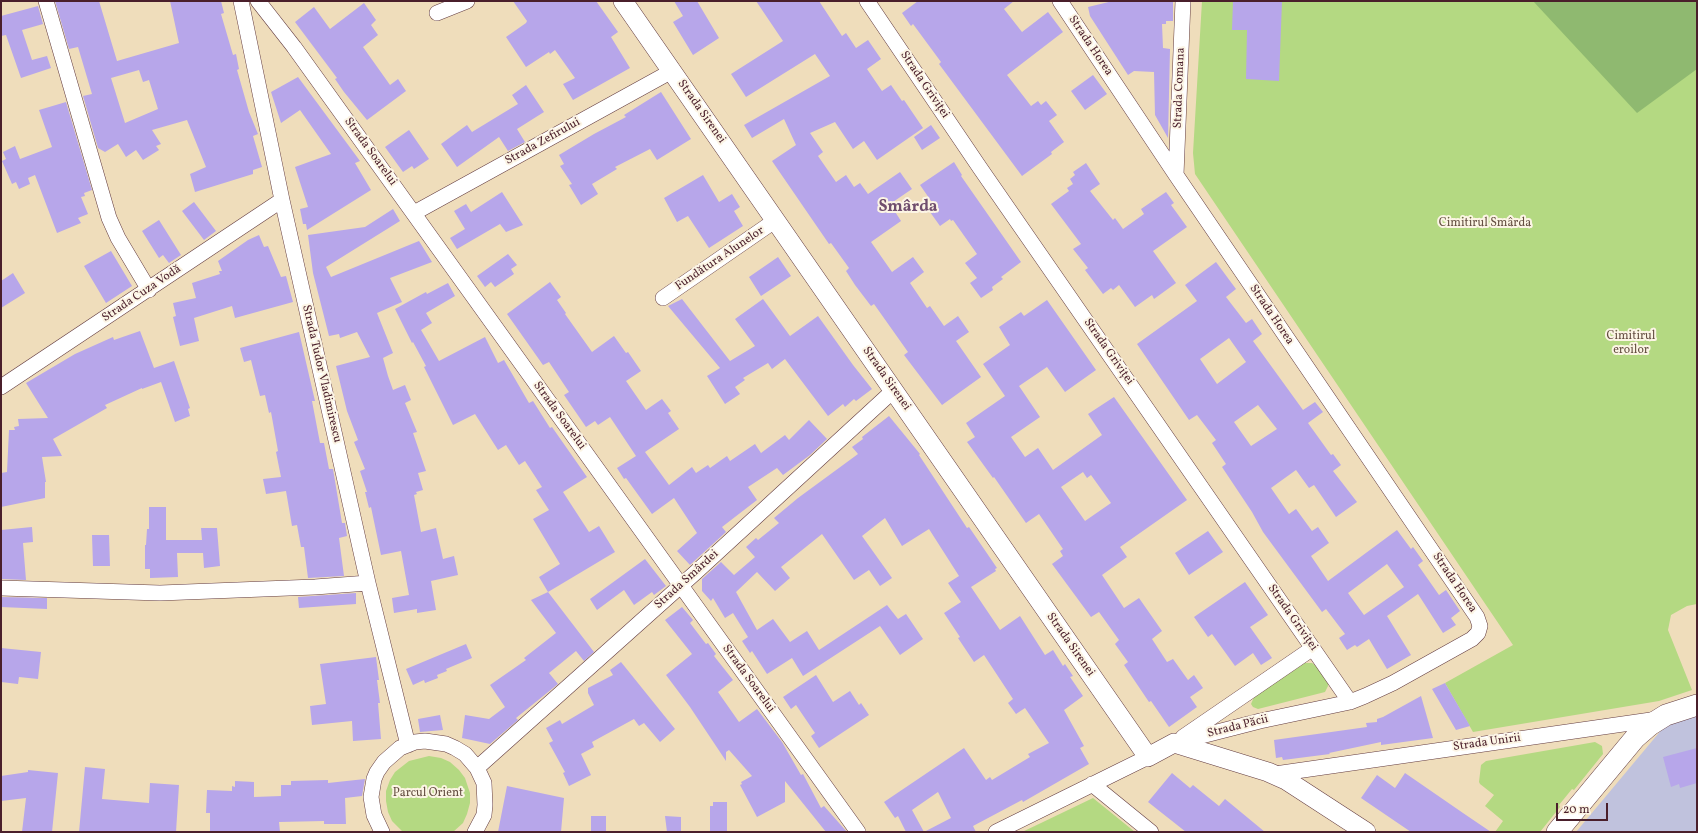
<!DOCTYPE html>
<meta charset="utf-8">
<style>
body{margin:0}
#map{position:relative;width:1698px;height:833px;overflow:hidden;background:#efddbb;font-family:Vollkorn,serif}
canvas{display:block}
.frame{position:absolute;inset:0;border:2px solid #4a1f2b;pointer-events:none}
.scale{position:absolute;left:1556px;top:803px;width:52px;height:18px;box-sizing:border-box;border:2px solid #4a1f2b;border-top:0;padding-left:5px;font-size:12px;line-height:14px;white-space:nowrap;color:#4a1f2b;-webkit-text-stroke:3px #fcf5e5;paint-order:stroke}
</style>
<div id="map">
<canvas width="1698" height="833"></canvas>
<div class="frame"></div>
<div class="scale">20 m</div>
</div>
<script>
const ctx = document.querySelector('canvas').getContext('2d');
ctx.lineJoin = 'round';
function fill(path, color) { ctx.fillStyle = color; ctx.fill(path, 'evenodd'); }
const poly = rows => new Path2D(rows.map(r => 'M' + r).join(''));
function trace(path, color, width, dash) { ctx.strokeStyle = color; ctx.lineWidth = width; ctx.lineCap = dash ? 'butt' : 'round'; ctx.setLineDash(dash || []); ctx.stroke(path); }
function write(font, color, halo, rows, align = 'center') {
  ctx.font = font + ' Vollkorn,serif'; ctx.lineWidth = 4; ctx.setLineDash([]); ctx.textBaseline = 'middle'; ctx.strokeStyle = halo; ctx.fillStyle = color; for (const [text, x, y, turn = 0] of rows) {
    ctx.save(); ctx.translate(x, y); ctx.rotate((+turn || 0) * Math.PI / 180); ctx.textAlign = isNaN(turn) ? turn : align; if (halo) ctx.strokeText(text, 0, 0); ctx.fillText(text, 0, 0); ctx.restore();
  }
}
fill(poly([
 [1697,715,1697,832,1576,832,1668,722]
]), '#c0c2dd');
fill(poly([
 [1202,1,1697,1,1697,604,1687,606,1671,615,1668,630,1692,690,1659,701,1473,732,1445,683,1513,645,1195,174,1193,153],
 [1305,663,1312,663,1316,666,1328,682,1328,686,1325,692,1258,709,1253,707,1251,704,1254,697],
 [1595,742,1602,746,1603,754,1574,790,1572,789,1559,805,1560,807,1540,832,1495,832,1503,821,1485,806,1494,795,1480,784,1479,782,1481,765,1486,761],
 [429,756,441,758,450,762,459,770,465,778,470,793,470,803,467,814,463,823,453,832,403,832,392,821,388,812,386,801,386,791,390,780,395,772,409,761],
 [1093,798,1135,832,1022,832,1041,823]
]), '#b4d982');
fill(poly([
 [1533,1,1697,1,1697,69,1637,113]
]), '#8fb970');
fill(poly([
 [55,1,99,1,117,61,179,43,170,1,221,1,224,13,221,14,233,55,236,54,239,69,237,70,249,112,258,134,253,136,262,167,253,170,253,174,195,192,190,174,206,167,187,120,152,130,161,144,156,146,159,150,143,160,136,150,126,157,118,144,105,152,98,148,83,96,92,94,78,47,69,49],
 [139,70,143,82,149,80,158,109,125,123,111,78],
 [513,1,596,1,618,32,611,37,630,68,573,100,563,84,575,78,555,50,550,54,549,52,526,67,506,37,526,23,527,21],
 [674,1,697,1,719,38,693,55,673,22,683,16],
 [756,1,819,1,842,36,846,33,856,48,868,40,881,59,867,69,882,91,891,85,902,101,904,100,923,128,877,160,864,141,853,149,835,122,810,133,823,152,818,156,836,182,846,175,854,187,860,183,868,194,900,172,912,189,890,204,901,221,871,242,892,272,913,257,924,272,910,283,927,308,930,306,944,326,958,316,969,332,956,341,981,377,942,405,904,355,908,352,874,304,871,306,855,285,846,271,849,268,831,243,829,244,772,161,796,145,784,119,752,138,744,125,830,76,815,54,746,97,731,74,783,41],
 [918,1,1014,1,1004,9,1022,32,1048,12,1063,32,1007,75,1031,106,1038,101,1041,105,1046,101,1057,115,1049,121,1064,142,1051,152,1052,154,1022,176,939,64,941,62,913,24,911,26,902,13],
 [1113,1,1173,1,1173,21,1166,21,1166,24,1162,24,1163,48,1170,49,1168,138,1155,115,1154,72,1134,71,1128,75,1090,16,1088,7],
 [1233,1,1282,1,1279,81,1246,79,1247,30,1232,30],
 [364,3,376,20,371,25,378,35,363,47,390,85,398,79,406,91,367,120,344,92,335,79,337,78,295,22,314,7,330,29],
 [38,6,43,24,22,30,32,60,47,56,51,68,21,78,6,35,1,36,1,16],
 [1093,75,1107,94,1085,110,1071,91],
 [298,77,360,161,355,163,371,190,307,230,306,224,303,224,300,209,308,207,295,167,331,154,300,110,281,123,271,92],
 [526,85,544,112,517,129,525,142,508,151,499,137,457,167,441,144,467,125,472,132,518,104,512,95],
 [661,92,691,139,657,160,650,149,615,167,617,169,592,184,598,194,581,205,569,185,572,184,560,166,564,164,559,155,594,134,626,117,624,115],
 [66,102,92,190,84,193,85,196,81,197,88,214,78,218,81,223,57,233,35,175,28,178,30,184,19,189,16,182,12,184,2,161,6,159,3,152,15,146,20,159,52,147,39,110],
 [931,125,940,138,922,150,914,137],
 [409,130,429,159,414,169,412,166,403,172,385,147],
 [954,162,962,175,961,176,1021,262,1001,277,1003,279,992,287,993,290,981,298,970,283,977,278,965,263,977,254,953,220,951,221,950,219,940,226,930,212,936,208,920,185],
 [1086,163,1100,184,1090,191,1113,220,1115,218,1123,229,1144,214,1141,209,1166,192,1174,203,1171,205,1187,227,1153,251,1176,283,1154,299,1152,295,1135,307,1119,285,1113,290,1111,288,1103,294,1085,270,1088,268,1073,249,1081,244,1051,204,1069,191,1067,188,1073,184,1070,179,1075,175,1073,172],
 [703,175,719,202,732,194,740,207,734,211,743,226,709,248,688,216,677,222,664,198],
 [502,192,523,225,506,232,500,224,457,249,450,238,465,229,454,211,466,204,471,212],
 [194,202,216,231,204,240,182,211],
 [393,209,400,221,326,267,331,277,419,241,432,262,390,278,402,302,377,313,393,353,383,358,388,376,393,390,405,385,411,400,405,403,417,432,413,433,426,471,418,473,423,490,416,492,417,494,414,495,421,532,436,528,443,559,454,556,458,575,431,581,436,610,417,613,417,609,394,613,392,598,409,595,401,551,381,555,371,507,369,508,365,492,367,492,360,471,365,469,354,442,358,440,347,411,336,366,370,357,357,332,340,338,339,334,329,336,313,273,308,235,365,227],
 [159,220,181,255,169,263,163,255,159,258,142,231],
 [259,235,264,247,268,246,281,277,286,276,293,302,235,318,232,306,194,318,199,341,180,346,173,317,176,316,173,303,196,298,192,283,220,274,219,271,222,271,218,261,248,240],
 [111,251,132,286,106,303,84,266],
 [508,254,517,265,511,269,514,274,495,287,491,282,485,287,477,276],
 [778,257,791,276,761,296,749,277],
 [1216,262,1236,289,1226,297,1246,323,1252,319,1262,334,1253,341,1303,410,1315,402,1323,412,1308,423,1331,455,1333,454,1341,465,1333,471,1357,502,1336,517,1314,485,1309,488,1296,470,1271,488,1289,514,1296,509,1312,531,1318,527,1329,543,1311,556,1328,581,1397,530,1411,549,1413,547,1423,561,1418,565,1439,595,1446,590,1460,611,1451,618,1456,625,1443,633,1418,594,1387,616,1411,655,1387,669,1369,639,1357,647,1355,645,1347,650,1339,638,1345,634,1326,609,1322,612,1263,532,1252,512,1222,467,1226,464,1212,443,1216,440,1197,415,1189,420,1137,344,1197,301,1185,285],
 [1229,338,1246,362,1217,384,1200,359],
 [1258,405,1277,429,1251,446,1234,422],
 [1387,564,1404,587,1364,615,1348,593],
 [13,273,25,293,1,308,1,281],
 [550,282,561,297,557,300,566,313,565,314,592,352,614,336,626,353,628,352,641,371,626,381,646,410,662,399,671,411,668,413,679,429,645,452,669,485,692,467,696,473,708,465,710,468,727,456,730,461,755,444,761,453,785,435,789,440,809,420,827,439,810,455,783,475,777,468,748,487,757,500,722,527,726,532,690,565,677,551,697,533,674,498,652,514,626,478,624,479,617,468,636,456,610,417,598,425,595,421,586,427,564,395,569,392,549,362,543,365,507,314],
 [448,283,455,296,426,313,432,323,421,330,439,361,485,337,498,363,504,360,529,403,533,401,550,428,552,427,587,477,563,492,589,532,599,526,615,552,548,592,539,577,560,564,533,519,549,510,536,490,542,487,525,461,519,465,506,445,498,450,475,414,453,425,424,367,426,366,413,342,412,343,395,309,426,292,427,294],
 [682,299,730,361,755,346,735,319,763,299,790,336,818,316,853,365,872,389,856,401,854,399,845,407,843,404,828,416,785,359,772,369,768,363,743,378,745,380,735,387,740,394,725,404,707,376,720,368,668,306],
 [1047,300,1096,370,1065,392,1047,367,1019,386,1040,417,1011,437,1025,457,1038,448,1053,470,1102,435,1088,414,1114,397,1187,500,1120,547,1127,557,1102,575,1124,608,1139,598,1162,631,1152,639,1167,662,1173,659,1188,680,1194,675,1203,688,1190,697,1197,707,1169,727,1151,701,1149,702,1124,665,1128,662,1115,644,1119,640,1099,612,1091,617,1052,564,1063,556,1060,551,1063,549,1039,514,1026,523,994,477,993,478,967,442,975,437,966,423,1005,396,983,364,1010,345,999,327,1021,312,1024,316],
 [1083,472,1087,478,1091,475,1111,503,1085,521,1061,487],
 [140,331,154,368,174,361,190,408,188,409,190,416,175,422,161,382,142,389,142,388,105,405,107,408,53,439,62,456,42,457,46,482,45,482,45,498,1,507,1,473,7,472,9,430,15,430,14,427,19,426,18,419,48,418,26,383,75,354,113,337,114,340],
 [299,332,315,401,312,401,320,443,324,443,329,469,333,469,342,523,345,523,347,536,339,538,344,576,308,578,304,547,301,547,297,525,292,526,286,491,266,494,263,479,281,477,276,452,278,451,271,412,269,413,265,395,260,396,251,360,244,362,240,348],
 [889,416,920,454,919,455,967,528,969,527,997,568,995,569,996,571,971,587,1000,630,1020,616,1045,655,1053,650,1063,666,1065,664,1073,676,1070,677,1083,696,1064,710,1084,746,1080,748,1089,764,1023,802,1022,800,973,826,976,832,906,832,898,816,895,818,884,802,964,748,986,780,990,777,992,780,1030,757,1028,754,1049,743,1025,708,1016,714,1008,703,1013,699,984,655,974,662,958,638,960,637,944,613,961,602,948,583,959,576,929,529,902,546,885,518,862,536,892,578,880,586,869,570,854,580,822,534,781,567,790,578,775,591,757,572,736,592,757,630,773,619,790,642,807,631,819,650,887,605,898,619,906,614,923,639,900,655,880,626,803,676,792,658,767,674,752,651,750,653,742,641,748,637,733,613,725,618,713,598,711,601,702,591,702,579,721,562,734,575,755,557,746,547,756,538,758,540,779,523,774,518,798,498,858,454,852,447,863,439,862,437],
 [938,792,951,818,924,832,912,810],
 [149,507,166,507,166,540,202,540,201,528,217,528,220,566,204,568,203,553,177,553,178,577,150,578,150,569,145,569,145,545,146,545,147,529,149,529],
 [32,527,33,542,23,543,26,580,1,579,1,530],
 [1208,531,1223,552,1189,575,1175,553],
 [92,535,109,535,110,566,93,566],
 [645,559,666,586,654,595,652,592,634,605,624,590,597,610,590,599],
 [1245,582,1268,615,1250,627,1272,658,1261,665,1253,653,1235,666,1212,634,1208,637,1194,617],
 [548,592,594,652,584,661,576,651,549,673,558,684,516,718,518,720,490,744,462,738,465,715,489,719,505,707,490,685,526,660,524,658,556,633,531,600],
 [356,593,356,604,299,608,298,597],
 [1,597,47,598,47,609,1,607],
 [682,607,693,620,690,623,706,644,708,643,716,654,714,656,733,680,718,692,739,722,757,709,782,742,801,775,803,774,821,808,824,806,847,832,826,832,785,781,785,802,757,817,740,785,742,784,741,782,752,776,729,750,726,752,726,761,690,707,666,675,692,654,665,620],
 [466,644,472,658,446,669,447,671,437,675,438,678,425,683,424,680,413,685,406,669],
 [1,648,41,652,38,679,19,677,18,684,1,682],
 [376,657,379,680,377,680,380,703,378,703,381,739,353,741,352,721,312,725,310,706,326,704,320,664],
 [621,662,675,729,660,742,644,723,639,726,634,719,592,742,594,747,581,754,591,775,569,786,563,773,565,772,549,743,553,741,546,728,560,720,562,724,594,705,588,693,588,688,613,675,610,670],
 [816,675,833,702,850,691,859,705,861,703,869,715,819,748,811,736,815,733,796,705,791,709,783,697],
 [1445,683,1470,726,1456,730,1432,689],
 [1421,696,1433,738,1381,745,1381,742,1329,753,1330,754,1283,760,1282,757,1276,758,1274,740,1367,727,1366,723,1377,722,1377,719,1383,717],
 [440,715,443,730,420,732,418,719],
 [1697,748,1697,783,1680,788,1679,784,1671,787,1663,757],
 [85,767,105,769,102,799,149,803,150,783,179,785,176,832,79,832],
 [28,770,58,773,52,832,22,832,26,798,1,801,1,776,28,772],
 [1172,773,1190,788,1193,785,1219,806,1225,799,1265,832,1186,832,1148,802],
 [1405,773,1463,813,1491,832,1411,832,1361,798,1377,775,1395,788],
 [365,779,362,796,345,798,346,824,324,824,324,821,279,822,280,832,210,832,210,813,206,813,207,790,232,791,232,786,235,787,235,781,254,782,254,797,281,796,281,785,291,785,291,781,328,780,328,783],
 [507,786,564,798,561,832,498,832],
 [713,802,727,802,727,832,710,832,710,806,713,806],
 [591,816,606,816,606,832,591,832],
 [665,816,681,817,681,832,667,832]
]), '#b7a6ea');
const minor = poly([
 [46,1,109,218,118,238,149,290],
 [241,1,282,200,368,583,408,745],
 [258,1,294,47,858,832],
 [867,1,980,168,1350,702],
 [1060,1,1176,175,1477,617,1480,626,1478,633,1472,639,1393,683,1365,696,1350,702,1260,721,1174,743],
 [437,13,467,1],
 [1176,175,1183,1],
 [414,213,672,71],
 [663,298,776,220],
 [1,387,282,200],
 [1,588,160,593,315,587,368,583],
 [1183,737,1313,648],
 [477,768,695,573,894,390],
 [1275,774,1658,719],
 [1092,784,1151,832],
 [382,832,374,815,371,797,374,779,377,772,384,762,400,748,415,742,425,741,446,744,455,748,465,754,477,768,484,783,485,805,484,815,475,832],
 [996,832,1148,757]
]);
const tertiary = poly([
 [623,1,1148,757,1174,743,1268,772,1286,780,1366,832]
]);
const secondary = poly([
 [1557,832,1635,738,1650,725,1666,715,1697,705]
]);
trace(minor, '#633c41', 16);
trace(tertiary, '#633c41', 20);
trace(secondary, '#633c41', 22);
trace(minor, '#fff', 15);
trace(tertiary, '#fff', 19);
trace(secondary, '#fff', 21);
write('12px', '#4a1f2b', '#fcf5e5', [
 ["Strada Horea",1090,46,56],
 ["Strada Griviței",924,85,56],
 ["Strada Comana",1180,88,-88],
 ["Strada Sirenei",701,112,55],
 ["Strada Zefirului",543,142,-29],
 ["Strada Soarelui",370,152,54],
 ["Fundătura Alunelor",720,259,-34],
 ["Strada Cuza Vodă",142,294,-34],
 ["Strada Horea",1271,315,56],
 ["Strada Griviței",1108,352,55],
 ["Strada Tudor Vladimirescu",321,374,77],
 ["Strada Sirenei",886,379,55],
 ["Strada Soarelui",559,416,54],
 ["Strada Smârdei",687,580,-42],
 ["Strada Horea",1454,583,56],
 ["Strada Griviței",1292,618,55],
 ["Strada Sirenei",1070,645,55],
 ["Strada Soarelui",748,679,54],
 ["Strada Păcii",1238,727,-14],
 ["Strada Unirii",1487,743,-8]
]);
write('12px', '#644e41', '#fcf5e5', [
 ["Cimitirul Smârda",1485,224],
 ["Cimitirul",1631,337],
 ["eroilor",1631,351],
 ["Parcul Orient",428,794]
]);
write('bold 16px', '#704e6e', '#fcf5e5', [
 ["Smârda",908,208]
]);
</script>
